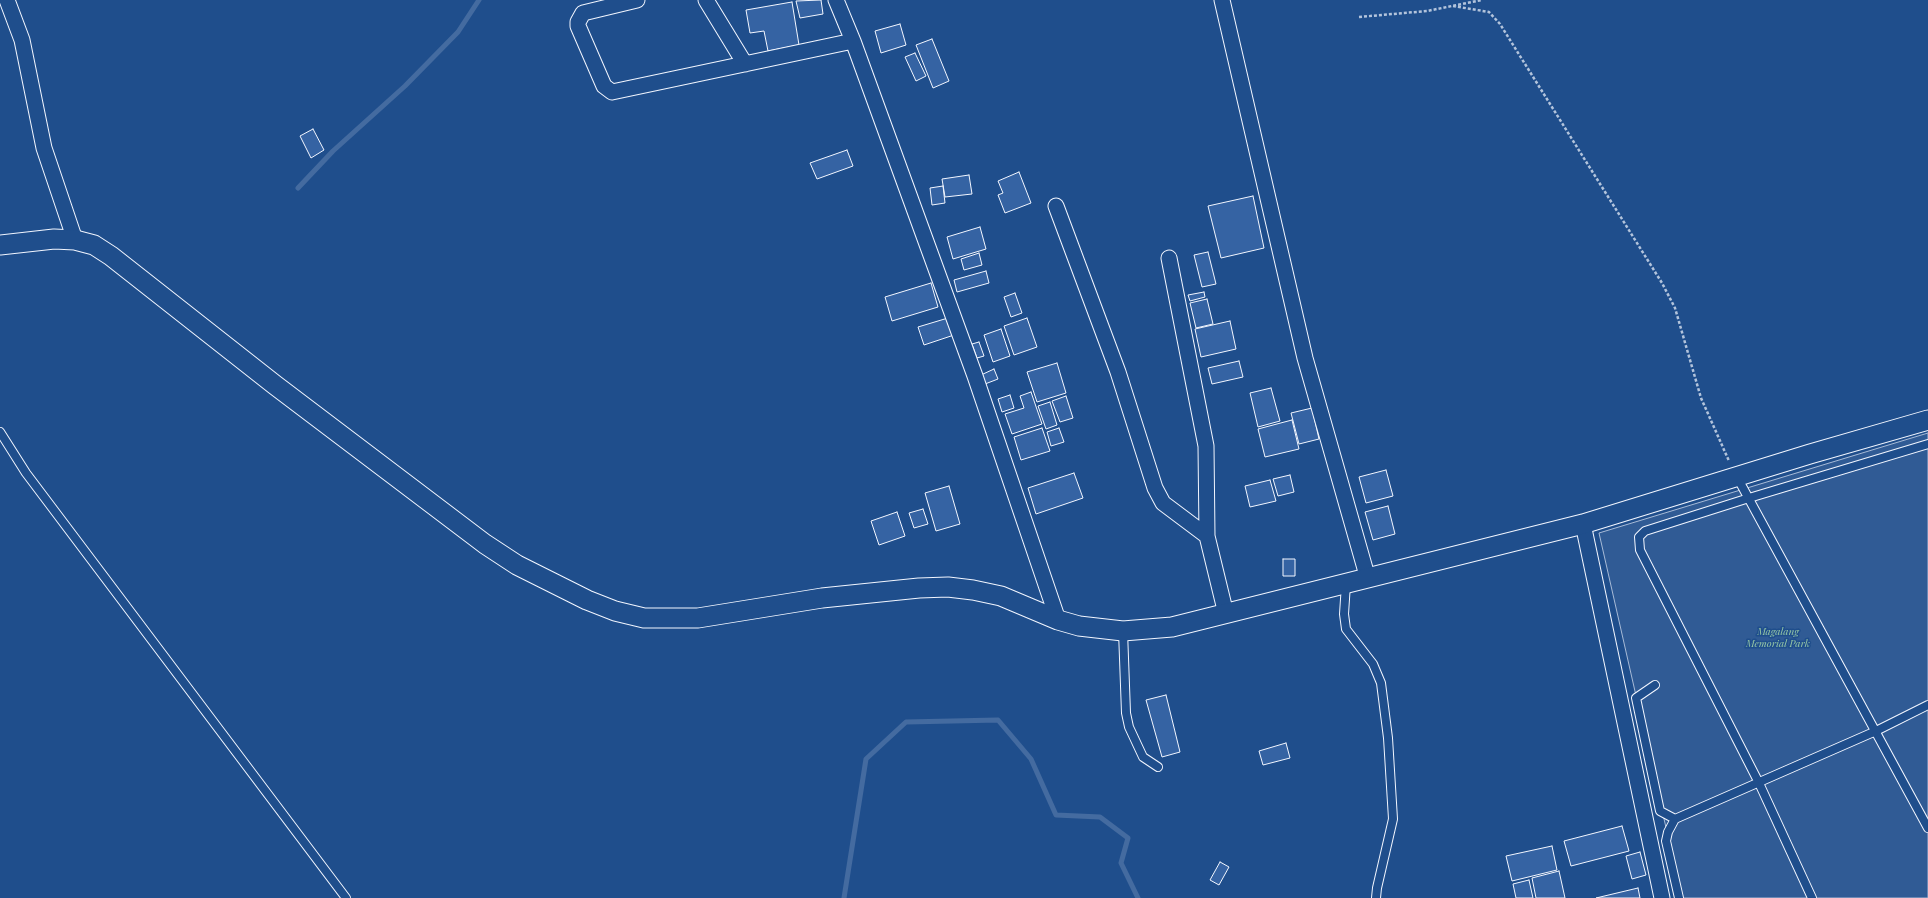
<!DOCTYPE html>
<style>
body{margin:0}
canvas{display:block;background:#1f4e8c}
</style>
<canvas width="1928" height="898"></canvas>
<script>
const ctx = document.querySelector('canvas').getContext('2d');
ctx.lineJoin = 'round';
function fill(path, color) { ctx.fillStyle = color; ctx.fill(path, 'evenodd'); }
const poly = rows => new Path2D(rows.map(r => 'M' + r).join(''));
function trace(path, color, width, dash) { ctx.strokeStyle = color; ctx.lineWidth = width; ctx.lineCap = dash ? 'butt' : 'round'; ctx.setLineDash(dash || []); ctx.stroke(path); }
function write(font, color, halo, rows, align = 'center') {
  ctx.font = font + ' "Playfair Display",serif'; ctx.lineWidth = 3; ctx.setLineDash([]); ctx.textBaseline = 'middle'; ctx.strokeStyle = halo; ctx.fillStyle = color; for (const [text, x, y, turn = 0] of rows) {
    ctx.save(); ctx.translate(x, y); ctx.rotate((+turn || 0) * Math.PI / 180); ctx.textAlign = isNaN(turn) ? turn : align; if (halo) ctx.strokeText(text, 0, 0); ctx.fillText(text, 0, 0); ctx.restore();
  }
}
const built = poly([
 [1928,433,1928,898,1682,898,1599,533,1928,433]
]);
fill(built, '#305b95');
trace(built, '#a8bbd7', 1);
trace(poly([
 [298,188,333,151,405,86,458,32,479,0],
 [844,898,866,759,906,722,998,720,1031,759,1056,815,1100,817,1128,838,1121,863,1138,898]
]), '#446ba0', 5);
const building = poly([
 [821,0,823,14,800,18,796,1,821,0],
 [792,2,799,45,768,51,764,31,750,33,746,10,792,2],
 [900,24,906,45,881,53,875,31,900,24],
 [932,39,949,81,933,88,916,45,932,39],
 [915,53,926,76,916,81,905,57,915,53],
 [313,129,324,150,311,158,300,136,313,129],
 [847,150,853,166,817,179,810,163,847,150],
 [1019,172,1031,203,1005,213,998,195,1003,193,998,181,1019,172],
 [969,175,972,194,945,197,942,179,969,175],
 [943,186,945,203,932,205,930,188,943,186],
 [1253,196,1264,248,1221,258,1208,206,1253,196],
 [980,227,986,249,953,259,947,237,980,227],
 [1208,252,1216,284,1202,287,1194,255,1208,252],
 [979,253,982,265,964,270,961,259,979,253],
 [986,271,989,283,957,292,954,280,986,271],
 [931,283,938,307,892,321,885,297,931,283],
 [1204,292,1205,297,1190,301,1188,295,1204,292],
 [1015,293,1022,313,1011,317,1004,297,1015,293],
 [1207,299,1213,324,1196,328,1190,303,1207,299],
 [948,318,954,335,924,345,918,327,948,318],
 [1027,318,1037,347,1014,355,1004,326,1027,318],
 [1230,321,1236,349,1201,357,1195,329,1230,321],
 [1001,329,1010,356,993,362,984,335,1001,329],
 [979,342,984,356,977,358,972,344,979,342],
 [1239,361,1243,377,1212,384,1208,368,1239,361],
 [1057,363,1066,393,1037,402,1027,372,1057,363],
 [994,369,998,379,985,384,981,375,994,369],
 [1271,388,1280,421,1258,427,1250,393,1271,388],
 [1031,392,1042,424,1012,434,1005,414,1024,408,1020,396,1031,392],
 [1010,395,1014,408,1002,412,998,399,1010,395],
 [1066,396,1073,418,1060,422,1052,401,1066,396],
 [1050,402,1057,425,1046,429,1038,406,1050,402],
 [1312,408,1319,439,1299,444,1291,413,1312,408],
 [1292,420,1299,449,1265,457,1258,429,1292,420],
 [1042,428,1050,451,1021,460,1014,437,1042,428],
 [1059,428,1064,442,1051,446,1047,432,1059,428],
 [1386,470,1393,496,1366,503,1359,477,1386,470],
 [1074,473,1083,498,1036,514,1028,488,1074,473],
 [1290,475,1294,492,1278,496,1273,479,1290,475],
 [1270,480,1276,501,1250,507,1245,486,1270,480],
 [949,486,960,524,936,531,925,493,949,486],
 [1388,506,1395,534,1373,540,1365,512,1388,506],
 [923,509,928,524,914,528,909,513,923,509],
 [897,512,905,536,879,545,871,521,897,512],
 [1283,559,1295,559,1295,576,1283,576,1283,559],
 [1166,695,1180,752,1162,757,1146,700,1166,695],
 [1286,743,1290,758,1263,765,1259,751,1286,743],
 [1622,826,1629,851,1571,866,1564,841,1622,826],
 [1552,846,1557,870,1512,881,1506,856,1552,846],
 [1640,852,1646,875,1632,879,1626,856,1640,852],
 [1220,862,1229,867,1219,885,1210,880,1220,862],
 [1559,871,1565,898,1536,898,1532,878,1559,871],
 [1529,880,1533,898,1516,898,1513,884,1529,880],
 [1638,888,1640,898,1596,898,1638,888]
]);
fill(building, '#3563a3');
trace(building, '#f2f6ff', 1);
const service = poly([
 [0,432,26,473,346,898],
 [1737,477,1928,828],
 [1346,584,1344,614,1346,629,1373,664,1381,683,1388,738,1393,819,1377,888,1376,898],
 [1123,631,1126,713,1129,727,1143,757,1158,767],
 [1655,685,1636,698,1660,811,1675,819],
 [1679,898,1666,841,1668,832,1675,819,1876,731,1928,705],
 [1812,898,1759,783,1640,550,1639,537,1645,531,1749,498,1928,444]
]);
const minor = poly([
 [7,0,22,40,44,148,75,240],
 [637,0,583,13,578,22,578,26,604,86,612,92,853,41],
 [706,0,745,64],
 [836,0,853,41,975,376,1058,620],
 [1222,0,1305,358,1368,579],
 [1056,206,1118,372,1155,488,1163,503,1207,536],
 [1169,258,1206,446,1207,536,1226,614],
 [1583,524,1662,898]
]);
const tertiary = poly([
 [0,245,54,239,75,240,94,245,111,256,275,385,485,544,517,565,587,600,615,611,644,618,698,618,822,598,919,588,948,587,973,590,1001,596,1058,620,1079,626,1123,631,1172,627,1583,524,1810,454,1928,420]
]);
trace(service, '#f2f6ff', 10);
trace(minor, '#f2f6ff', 17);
trace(tertiary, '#f2f6ff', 21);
trace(poly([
 [1453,6,1489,12,1500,24,1662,283,1675,308,1701,398,1729,461],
 [1359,17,1427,11,1482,0]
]), '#b3c4dc', 2.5, [3, 2]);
trace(service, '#1f4e8c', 8);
trace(minor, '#1f4e8c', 15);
trace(tertiary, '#1f4e8c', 19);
write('italic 10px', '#97c8a6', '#1f4e8c', [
 ["Magalang",1778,632],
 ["Memorial Park",1778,644]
]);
</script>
